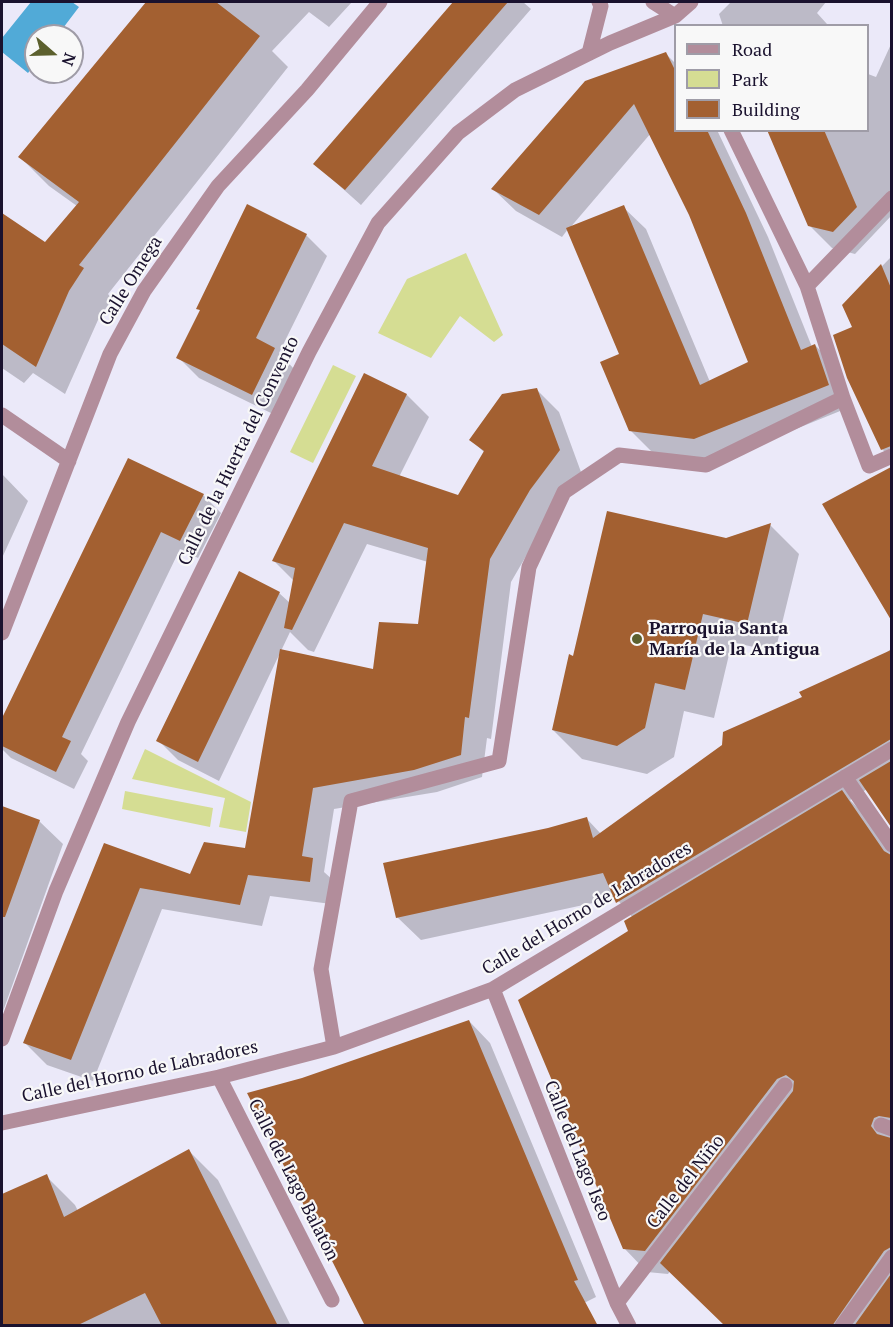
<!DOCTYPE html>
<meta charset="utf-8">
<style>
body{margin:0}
#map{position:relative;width:893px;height:1327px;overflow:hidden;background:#ebe9f9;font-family:"PT Serif",serif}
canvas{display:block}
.frame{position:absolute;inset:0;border:3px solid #1a122e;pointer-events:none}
.legend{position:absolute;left:674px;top:24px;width:195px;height:108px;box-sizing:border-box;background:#f8f8f8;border:2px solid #9f9ca7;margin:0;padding:8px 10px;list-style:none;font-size:18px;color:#1a122e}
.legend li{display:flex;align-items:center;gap:12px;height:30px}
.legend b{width:30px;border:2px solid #9f9ca7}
.north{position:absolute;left:24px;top:24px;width:60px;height:60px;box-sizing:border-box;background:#f8f8f8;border:2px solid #9f9ca7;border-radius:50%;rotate:110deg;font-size:16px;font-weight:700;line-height:24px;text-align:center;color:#1a122e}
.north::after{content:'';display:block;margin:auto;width:21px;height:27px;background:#5c602e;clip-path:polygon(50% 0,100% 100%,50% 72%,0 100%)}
</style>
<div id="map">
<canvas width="893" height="1327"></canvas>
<div class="frame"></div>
<ul class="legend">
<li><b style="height:8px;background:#b28d9b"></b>Road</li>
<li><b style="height:16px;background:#d5dd93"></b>Park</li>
<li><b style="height:16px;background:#a36031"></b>Building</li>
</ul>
<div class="north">N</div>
</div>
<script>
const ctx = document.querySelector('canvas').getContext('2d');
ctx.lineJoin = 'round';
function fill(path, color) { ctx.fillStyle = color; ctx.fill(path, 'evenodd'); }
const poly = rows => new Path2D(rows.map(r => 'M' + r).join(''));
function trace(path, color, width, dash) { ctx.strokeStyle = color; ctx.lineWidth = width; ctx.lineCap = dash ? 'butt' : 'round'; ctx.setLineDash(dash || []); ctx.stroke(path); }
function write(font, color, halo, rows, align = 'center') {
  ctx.font = font + ' "PT Serif",serif'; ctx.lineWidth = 4.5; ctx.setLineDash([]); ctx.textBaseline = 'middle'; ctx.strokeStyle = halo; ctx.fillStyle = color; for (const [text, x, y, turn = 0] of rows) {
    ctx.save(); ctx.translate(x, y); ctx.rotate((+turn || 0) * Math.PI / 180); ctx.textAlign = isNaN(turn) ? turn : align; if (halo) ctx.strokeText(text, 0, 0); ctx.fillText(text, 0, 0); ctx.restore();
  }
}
fill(poly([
 [466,253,503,335,494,342,460,316,431,358,378,333,407,279],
 [333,365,356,376,313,463,290,452],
 [145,749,251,802,246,832,219,827,225,798,132,779],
 [125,791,213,808,210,827,122,809]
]), '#d5dd93');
fill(poly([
 [31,2,72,2,79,7,57,36,36,36,36,62,28,73,2,52,2,38]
]), '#51aad7');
fill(poly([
 [148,2,352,2,329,27,309,12,272,51,288,67,108,294,112,299,98,320,65,394,33,373,24,383,2,368,2,215,46,244,77,206,49,186,20,157],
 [455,2,523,2,531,9,361,205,315,164],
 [731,2,826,2,817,13,827,24,723,26,719,14],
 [892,42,892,215,855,254,832,248,809,225,768,130,868,130,868,74,876,77],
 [666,54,676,64,676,130,717,130,768,237,812,347,815,345,837,368,850,407,717,461,653,453,630,430,621,354,568,229,562,237,516,211,493,189],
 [651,133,691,214,749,363,710,382,646,229,623,207,569,229],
 [306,235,327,256,279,353,295,370,273,414,199,378,178,357,201,312,198,308],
 [892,256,892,459,882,449,854,328,844,305],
 [365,375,407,395,429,417,399,477,459,497,485,453,471,440,537,390,559,412,581,472,551,513,511,582,491,739,487,738,482,777,437,792,334,809,324,872,334,881,331,904,270,896,262,926,162,909,93,1081,47,1065,25,1043,105,845,191,876,246,850,280,653,219,781,178,760,158,740,279,593,290,603,294,581,274,561],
 [367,544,428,562,420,626,374,671,281,651,290,632,308,650,314,652],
 [129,460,203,495,221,513,198,558,180,549,81,754,88,761,74,789,11,758,2,749,2,721],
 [892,469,892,617,824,504],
 [2,474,28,501,2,558],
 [770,525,799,554,775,652,732,642,714,718,684,711,674,757,647,774,582,759,553,730,574,658,726,540],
 [892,648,892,824,867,789,850,800,865,815,892,853,892,1326,726,1326,670,1271,668,1274,647,1272,624,1248,630,932,633,918,616,898,421,940,397,917,549,829,587,819,601,834,804,698,881,657],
 [2,807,39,821,63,844,2,1014],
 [469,1021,490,1043,596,1297,538,1326,303,1080],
 [189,1151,218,1180,291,1326,2,1326,2,1195,46,1176,75,1205,78,1211]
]), '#0003');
fill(poly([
 [146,2,216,2,260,36,79,265,84,268,69,291,36,367,2,344,2,213,45,242,79,202,18,157],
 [453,2,508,2,345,190,313,164],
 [666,52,675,70,675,130,707,130,746,213,801,350,815,344,829,385,694,439,629,431,600,362,619,354,566,228,624,205,700,385,748,362,689,215,634,104,539,215,491,189,585,81],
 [767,130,824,130,857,207,833,232,808,226],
 [247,204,307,234,256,338,275,348,252,395,176,358,200,310,196,309],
 [881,264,891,288,891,446,881,450,847,378,833,335,852,327,842,305],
 [364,373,407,394,372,466,458,495,484,451,469,440,502,394,537,388,560,450,530,490,490,559,469,718,465,717,461,755,414,770,313,788,302,856,313,858,310,882,248,875,240,905,140,888,71,1060,23,1043,104,843,190,874,204,842,245,848,280,649,373,669,379,622,418,624,428,548,344,523,292,630,284,628,295,568,272,561],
 [128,458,204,494,180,541,161,532,62,737,71,741,56,772,2,746,2,718],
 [891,467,891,620,822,504],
 [607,511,726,538,771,523,747,624,703,614,685,690,655,683,645,728,617,746,552,730,569,654,573,656],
 [239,571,280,592,198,762,156,741],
 [891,650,891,739,616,903,603,873,396,918,383,863,548,828,587,817,593,838,722,745,723,732,802,697,799,692],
 [891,761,891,827,859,780],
 [842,790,884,851,891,855,891,1118,879,1116,874,1118,871,1126,877,1134,891,1138,891,1247,884,1251,832,1326,725,1326,660,1263,793,1091,794,1081,786,1075,777,1079,645,1251,623,1249,518,1000,628,931,624,921],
 [2,806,40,820,5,917,2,917],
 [469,1020,578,1280,574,1281,598,1326,365,1326,247,1093,302,1078],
 [189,1149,278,1326,162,1326,145,1293,76,1326,2,1326,2,1194,47,1174,64,1217],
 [891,1274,891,1326,854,1326]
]), '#a36031');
trace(poly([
 [653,2,675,16],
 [589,53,601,6,599,2],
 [731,130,807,286,843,398,869,466,892,456],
 [807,286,892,198],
 [2,415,69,461],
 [2,633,110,354,144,291,218,186,307,90,380,2],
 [845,777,892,845],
 [493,989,617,1303,629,1326],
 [2,1039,56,891,128,722,309,352,378,223,458,133,515,90,610,43,675,16,691,2],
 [334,1047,321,969,351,801,499,761,529,567,564,492,619,455,706,465,843,398],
 [219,1077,332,1300],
 [2,1123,219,1077,334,1047,493,989,892,749],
 [881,1125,892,1129],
 [617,1303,785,1085],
 [842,1326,892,1257]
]), '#b28d9b', 15);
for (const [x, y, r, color] of [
 [637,639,6,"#5c602e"]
]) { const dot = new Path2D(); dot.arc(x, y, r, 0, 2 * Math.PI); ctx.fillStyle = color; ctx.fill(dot); trace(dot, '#f8f8f8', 2); }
write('18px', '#1a122e', '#f8f8f8', [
 ["Calle Omega",131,281,-58],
 ["Calle de la Huerta del Convento",239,451,-64],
 ["Calle del Horno de Labradores",587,909,-31],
 ["Calle del Horno de Labradores",140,1072,-12],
 ["Calle del Lago Iseo",577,1151,68],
 ["Calle del Lago Balatón",293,1180,63],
 ["Calle del Niño",686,1182,-52]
]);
write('bold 18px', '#1a122e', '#f8f8f8', [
 ["Parroquia Santa",649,629],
 ["María de la Antigua",649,650]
], 'left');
</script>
